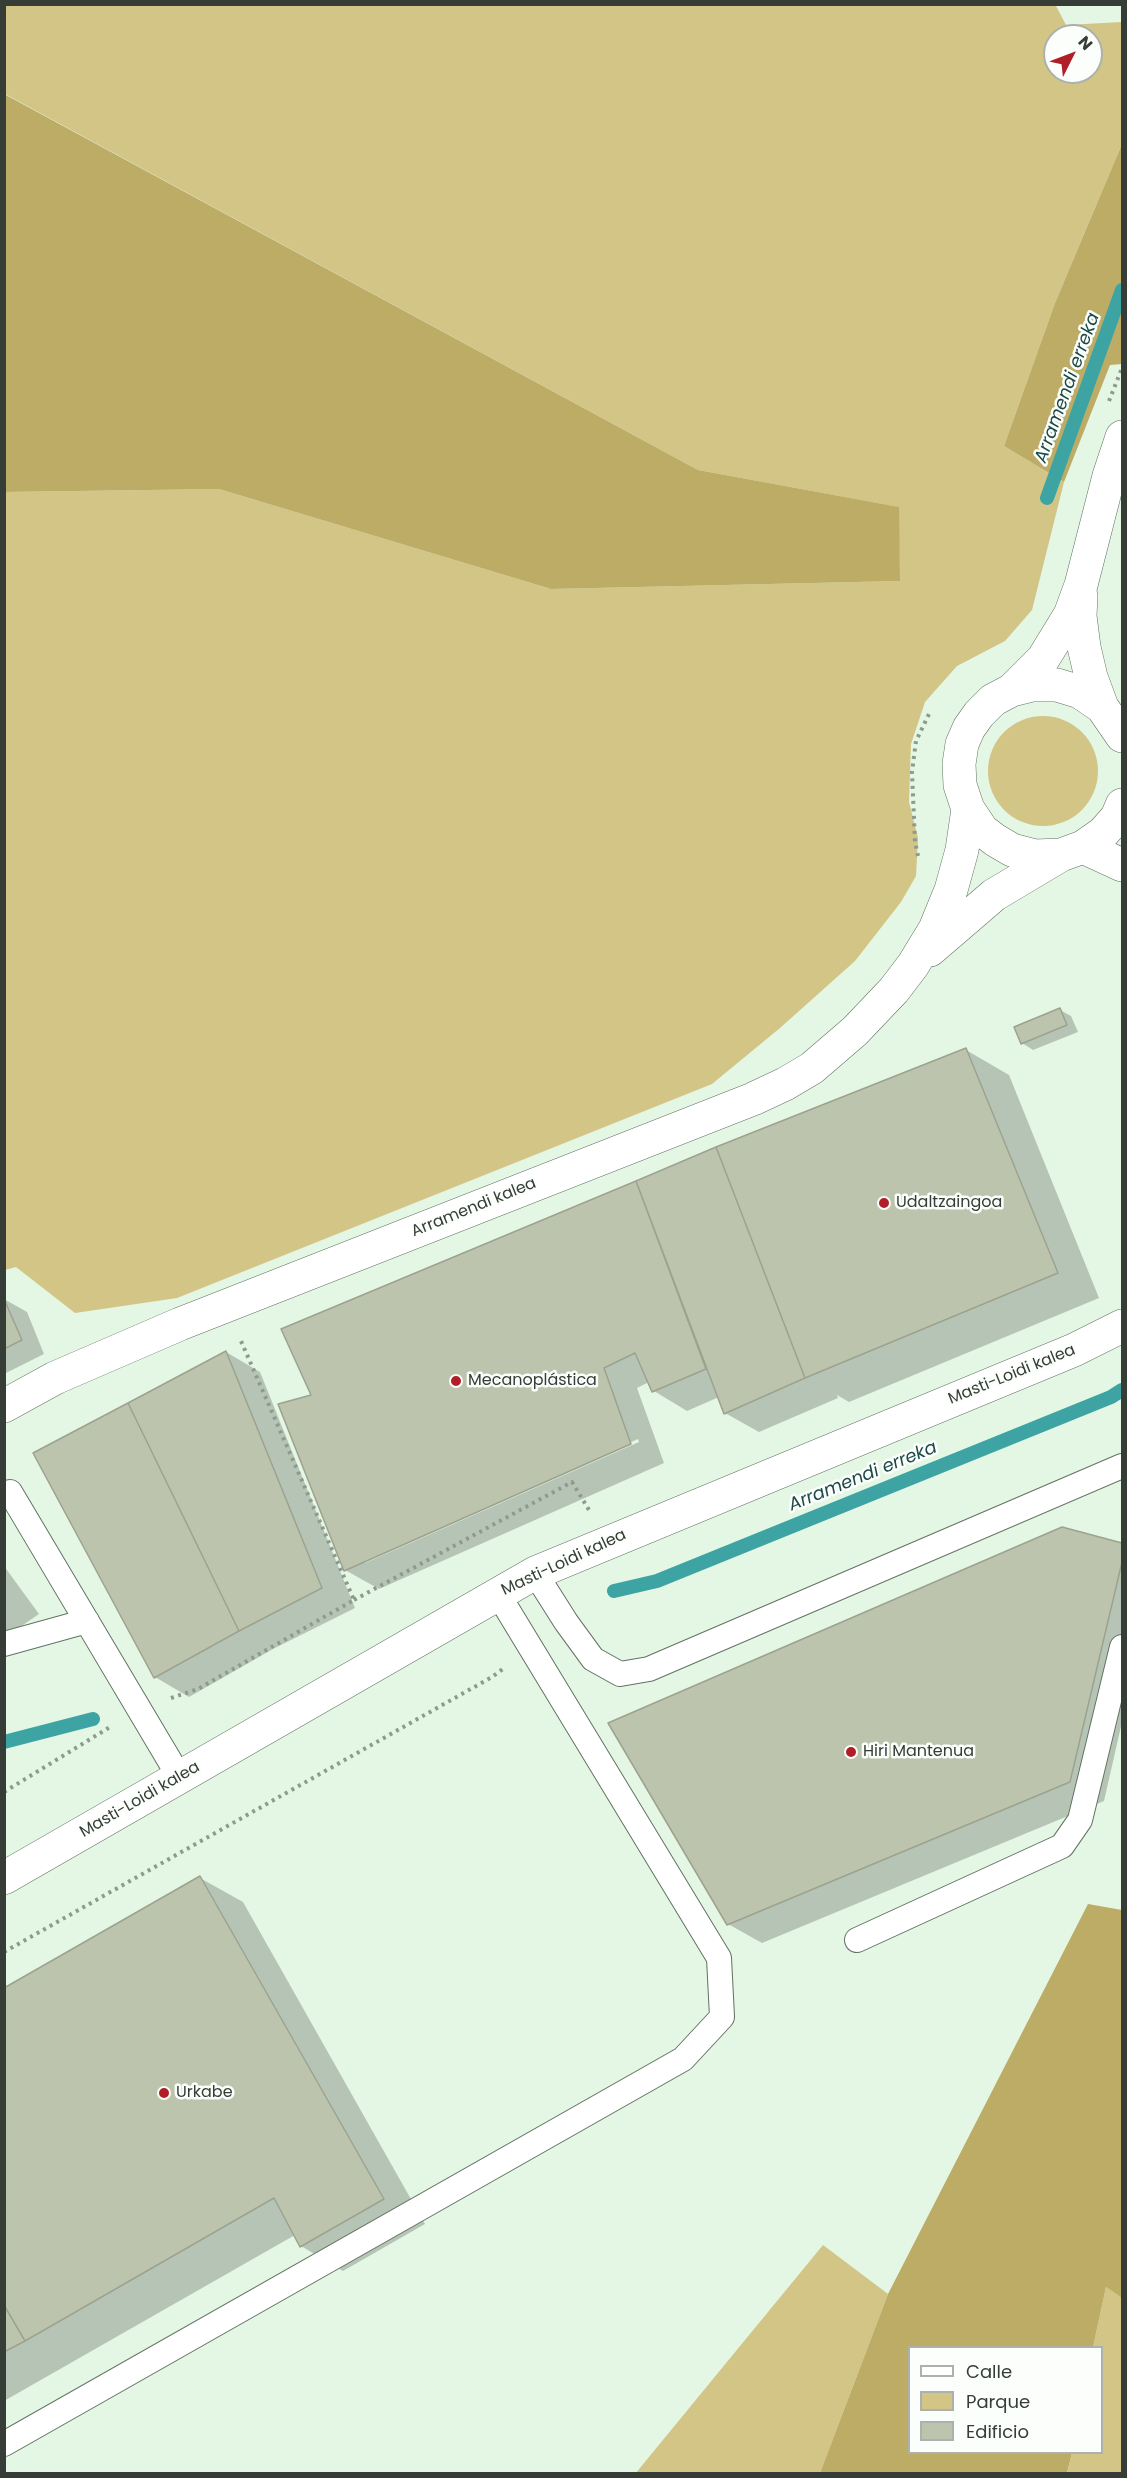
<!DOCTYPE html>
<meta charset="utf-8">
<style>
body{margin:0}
#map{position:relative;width:1127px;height:2478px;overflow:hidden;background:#e4f6e4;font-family:Poppins,sans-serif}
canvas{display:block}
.frame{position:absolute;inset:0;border:6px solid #363d36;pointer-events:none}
.legend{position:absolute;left:908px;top:2346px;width:195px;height:108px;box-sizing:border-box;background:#fbfefb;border:2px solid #acb1ac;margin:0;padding:8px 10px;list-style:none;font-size:18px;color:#363d36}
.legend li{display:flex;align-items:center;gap:12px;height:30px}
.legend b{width:30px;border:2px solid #acb1ac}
.north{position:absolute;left:1043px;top:24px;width:60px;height:60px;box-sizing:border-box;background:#fbfefb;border:2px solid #acb1ac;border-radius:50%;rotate:48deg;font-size:16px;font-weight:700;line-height:24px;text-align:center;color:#363d36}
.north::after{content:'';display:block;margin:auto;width:21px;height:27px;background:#b01e27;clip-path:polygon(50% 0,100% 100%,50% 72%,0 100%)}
</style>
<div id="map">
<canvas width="1127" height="2478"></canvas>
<div class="frame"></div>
<ul class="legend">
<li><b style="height:8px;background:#fff"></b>Calle</li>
<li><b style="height:16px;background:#d2c586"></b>Parque</li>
<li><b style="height:16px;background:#bdc4ae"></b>Edificio</li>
</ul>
<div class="north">N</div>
</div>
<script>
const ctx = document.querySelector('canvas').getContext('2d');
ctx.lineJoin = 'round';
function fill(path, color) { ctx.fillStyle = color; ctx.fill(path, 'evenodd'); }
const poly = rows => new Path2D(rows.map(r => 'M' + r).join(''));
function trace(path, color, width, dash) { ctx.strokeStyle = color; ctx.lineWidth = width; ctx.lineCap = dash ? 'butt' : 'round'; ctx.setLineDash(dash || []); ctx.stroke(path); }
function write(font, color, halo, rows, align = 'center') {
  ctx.font = font + ' Poppins,sans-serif'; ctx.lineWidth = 5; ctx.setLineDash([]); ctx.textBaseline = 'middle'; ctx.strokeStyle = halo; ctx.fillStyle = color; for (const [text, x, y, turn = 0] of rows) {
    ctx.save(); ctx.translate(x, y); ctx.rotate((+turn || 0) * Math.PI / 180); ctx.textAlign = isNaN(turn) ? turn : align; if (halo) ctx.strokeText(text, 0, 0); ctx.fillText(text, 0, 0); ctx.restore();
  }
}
fill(poly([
 [1055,4,1066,25,1122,22,1122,144,1055,303,1004,446,1064,482,1032,610,1005,641,957,666,925,702,911,744,909,802,918,838,916,876,901,902,855,961,780,1028,712,1084,177,1298,75,1313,16,1267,5,1270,5,492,219,489,551,589,900,581,898,507,698,470,5,94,5,5],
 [1055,36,1091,36,1091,72,1055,72],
 '988 771a55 55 0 1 1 110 0a55 55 0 1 1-110 0Z',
 [823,2245,888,2294,820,2473,635,2474],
 [1106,2287,1122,2298,1122,2473,1067,2474,1072,2453,1102,2452,1102,2348,1093,2347]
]), '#d2c586');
fill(poly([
 [4,94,698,470,899,507,900,581,551,589,219,489,5,492],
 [1122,144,1122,364,1110,365,1064,482,1004,446,1055,303],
 [1088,1904,1122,1910,1122,2298,1106,2287,1093,2347,910,2348,910,2452,1072,2453,1067,2473,820,2473,888,2294]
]), '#bcac65');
fill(poly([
 [1060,1010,1071,1016,1078,1032,1033,1050,1022,1043],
 [966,1050,1009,1075,1099,1298,849,1402,837,1395,838,1398,759,1432,725,1413,719,1397,687,1411,654,1391,649,1382,637,1388,664,1463,379,1589,345,1570,313,1396,283,1329,717,1148],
 [638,1439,639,1442,365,1563,365,1560],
 [4,1299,27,1312,44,1354,4,1374],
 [226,1352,260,1372,355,1608,273,1649,189,1697,155,1677],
 [1062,1529,1122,1544,1122,1722,1104,1801,762,1943,728,1924],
 [4,1566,39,1614,4,1638],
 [200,1878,243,1902,425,2224,343,2271,301,2246,295,2235,4,2401,4,1990]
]), '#0003');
trace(poly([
 [1047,498,1122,290],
 [614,1591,657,1581,1111,1397,1122,1390],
 [4,1742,93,1719]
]), '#3da4a3', 14);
const building = poly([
 [1060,1008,1067,1025,1021,1044,1014,1027,1060,1008],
 [966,1048,1058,1273,805,1378,716,1147,966,1048],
 [716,1147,805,1378,724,1414,636,1181,716,1147],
 [636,1181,706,1369,652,1392,635,1353,604,1368,631,1444,344,1571,278,1404,311,1395,281,1329,636,1181],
 [4,1299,22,1340,4,1349,4,1299],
 [226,1351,322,1588,239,1631,128,1403,226,1351],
 [128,1403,239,1631,154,1678,33,1453,128,1403],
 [1062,1527,1122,1543,1122,1562,1070,1782,727,1925,608,1723,1062,1527],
 [200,1876,384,2199,300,2247,274,2198,25,2341,4,2305,4,1988,200,1876],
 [4,2305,25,2341,4,2352,4,2305]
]);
fill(building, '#bdc4ae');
trace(building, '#9ca28e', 1.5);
const service = poly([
 [10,1492,180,1778],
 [535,1573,566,1622,593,1659,620,1674,649,1669,1122,1466],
 [4,1644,87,1621],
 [857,1940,1062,1846,1080,1820,1122,1647],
 [4,2444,683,2059,722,2017,719,1958,498,1594]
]);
const minor = poly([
 [1083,847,1122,865],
 [4,1878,535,1573,1074,1350,1122,1326]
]);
const tertiary = poly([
 [1081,596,1080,616,1084,647,1091,677,1102,707],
 [1012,690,1043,659,1070,615,1081,585,1109,476,1122,437],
 [1122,736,1102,707,1080,692,1057,685,1032,685,1012,690,993,700,979,714,969,728,962,744,959,764,960,785,968,809,982,830,995,840,1012,850,1035,856,1061,855,1083,847,1103,833,1117,817,1122,805],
 [930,950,994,895,1061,855],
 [4,1406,55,1378,180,1324,753,1099,785,1084,812,1068,855,1031,894,990,913,965,935,929,951,890,962,850,968,809]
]);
trace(service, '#627263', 26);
trace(minor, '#627263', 34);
trace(tertiary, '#627263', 34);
trace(poly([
 [1109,401,1122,368],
 [918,856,915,842,912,772,916,741,929,714],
 [354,1600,572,1482,589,1510],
 [171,1698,198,1689,354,1600,241,1341],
 [4,1792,110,1727],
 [4,1952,492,1677,504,1668]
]), '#8d9a8d', 4, [3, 4.5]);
trace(service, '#fff', 24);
trace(minor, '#fff', 33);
trace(tertiary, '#fff', 33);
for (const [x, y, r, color] of [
 [884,1203,6,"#b01e27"],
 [456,1381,6,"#b01e27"],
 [851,1752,6,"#b01e27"],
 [164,2093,6,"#b01e27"]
]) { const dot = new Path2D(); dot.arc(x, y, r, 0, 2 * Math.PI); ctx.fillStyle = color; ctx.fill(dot); trace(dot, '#fbfefb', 2); }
write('16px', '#363d36', '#fbfefb', [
 ["Udaltzaingoa",896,1203],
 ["Mecanoplástica",468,1381],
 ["Hiri Mantenua",863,1752],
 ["Urkabe",176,2093]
], 'left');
write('16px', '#363d36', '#fbfefb', [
 ["Arramendi kalea",474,1208,-22],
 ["Masti-Loidi kalea",1012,1375,-22],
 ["Masti-Loidi kalea",564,1563,-25],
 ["Masti-Loidi kalea",140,1800,-30]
]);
write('italic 18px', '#1c4949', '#fbfefb', [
 ["Arramendi erreka",1068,388,-70],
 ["Arramendi erreka",863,1477,-22]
]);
</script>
